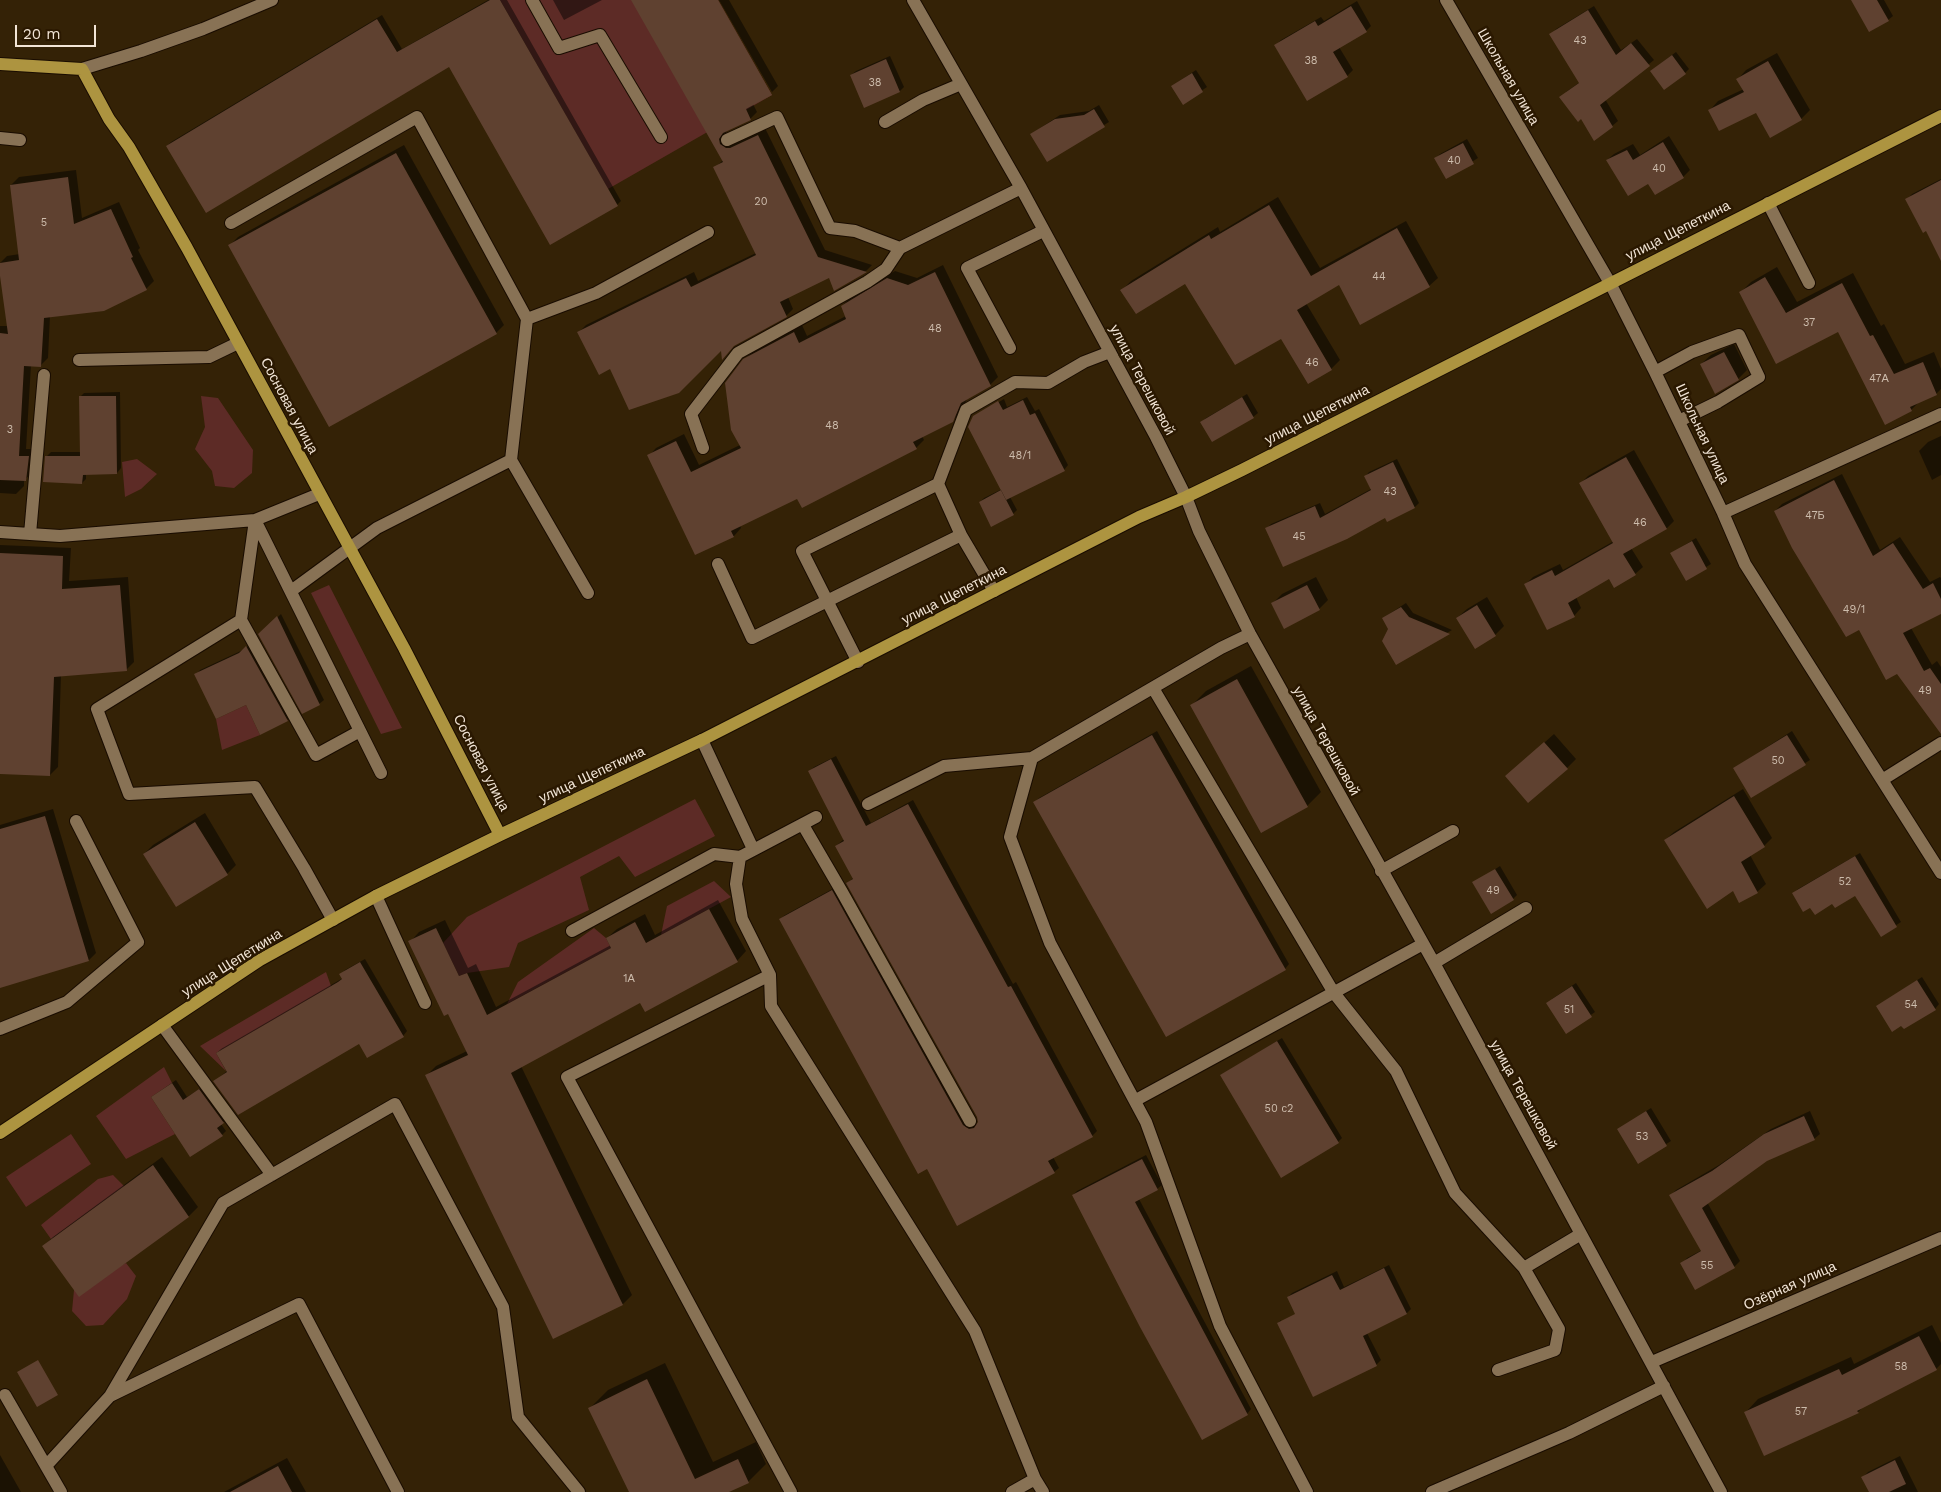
<!DOCTYPE html>
<meta charset="utf-8">
<style>
body{margin:0}
#map{position:relative;width:1941px;height:1492px;overflow:hidden;background:#342206;font-family:"Work Sans",sans-serif}
canvas{display:block}
.scale{position:absolute;left:15px;top:25px;width:81px;height:22px;box-sizing:border-box;border:2px solid #f2e5d6;border-top:0;padding-left:6px;font-size:15px;line-height:18px;white-space:nowrap;color:#f2e5d6;-webkit-text-stroke:4px #2a1800;paint-order:stroke}
</style>
<div id="map">
<canvas width="1941" height="1492"></canvas>
<div class="scale">20 m</div>
</div>
<script>
const ctx = document.querySelector('canvas').getContext('2d');
ctx.lineJoin = 'round';
function fill(path, color) { ctx.fillStyle = color; ctx.fill(path, 'evenodd'); }
const poly = rows => new Path2D(rows.map(r => 'M' + r).join(''));
function trace(path, color, width, dash) { ctx.strokeStyle = color; ctx.lineWidth = width; ctx.lineCap = dash ? 'butt' : 'round'; ctx.setLineDash(dash || []); ctx.stroke(path); }
function write(font, color, halo, rows, align = 'center') {
  ctx.font = font + ' "Work Sans",sans-serif'; ctx.lineWidth = 5; ctx.setLineDash([]); ctx.textBaseline = 'middle'; ctx.strokeStyle = halo; ctx.fillStyle = color; for (const [text, x, y, turn = 0] of rows) {
    ctx.save(); ctx.translate(x, y); ctx.rotate((+turn || 0) * Math.PI / 180); ctx.textAlign = isNaN(turn) ? turn : align; if (halo) ctx.strokeText(text, 0, 0); ctx.fillText(text, 0, 0); ctx.restore();
  }
}
fill(poly([
 [500,0,718,0,772,95,608,189],
 [201,396,218,398,253,450,252,473,234,488,215,486,212,471,195,449,205,427],
 [137,459,157,474,141,489,125,497,122,462],
 [329,585,402,728,381,734,311,593],
 [246,705,260,735,222,750,216,719],
 [695,799,715,836,635,877,619,856,580,877,589,910,518,943,509,967,467,973,459,976,443,943,467,917],
 [714,881,731,897,661,935,667,906],
 [594,928,606,938,611,948,507,1004,518,982],
 [326,972,331,986,216,1053,226,1071,200,1046],
 [164,1067,172,1083,151,1097,175,1134,126,1159,96,1116],
 [71,1134,91,1164,26,1207,6,1177],
 [113,1175,124,1186,51,1239,41,1225,98,1179],
 [126,1263,136,1276,127,1299,103,1325,86,1326,72,1311,74,1290]
]), '#5d2b26');
fill(poly([
 [488,0,507,0,621,201,617,205,449,66,167,146,171,142,382,15,402,49],
 [553,0,602,0,564,20],
 [632,0,717,0,770,93,771,93,753,104,757,112,750,119,726,130,727,137,765,128,825,250,872,265,866,271,835,289,829,277,788,297,793,309,786,316,722,348,611,367,579,332,586,325,694,272,698,281,756,253,715,168,723,160],
 [719,0,729,0,778,86,772,92],
 [1854,0,1884,0,1893,16,1888,20],
 [1357,1,1371,26,1366,31,1339,47,1353,70,1347,76,1307,99,1275,46,1281,40,1321,17,1324,21],
 [1594,6,1621,50,1637,39,1654,60,1605,99,1618,121,1612,126,1581,117,1566,92,1580,82,1551,35,1556,29],
 [1676,52,1689,69,1685,73,1656,67],
 [1777,53,1810,110,1801,119,1757,111,1710,110,1718,101,1744,89,1738,79,1746,70],
 [890,56,904,87,900,91,865,106,851,75,856,71],
 [1196,70,1207,87,1183,103,1172,86],
 [1099,105,1109,122,1047,160,1031,134,1060,115,1089,111],
 [1669,136,1690,170,1683,177,1655,194,1648,182,1607,160,1614,154,1633,144,1640,155],
 [1467,139,1478,158,1446,178,1436,158,1440,154],
 [404,145,504,325,496,333,229,246,238,237],
 [76,170,82,218,119,202,140,248,138,250,154,281,146,289,50,316,48,358,40,366,31,365,26,449,36,449,34,472,24,480,24,486,16,494,0,493,0,326,8,326,0,263,7,256,20,254,11,185,19,177],
 [1941,179,1941,249,1907,199,1912,194],
 [1278,197,1320,268,1406,221,1438,278,1429,286,1339,284,1306,303,1340,360,1331,369,1281,337,1186,282,1122,290,1131,281,1218,227,1220,232],
 [943,265,998,377,990,385,967,399,961,412,952,421,922,436,924,440,916,448,798,497,740,525,741,528,734,536,696,554,649,456,656,448,684,434,699,465,740,445,744,360,753,352,802,325,807,336,846,316,842,306,850,298,895,271,917,278],
 [1777,267,1797,302,1853,273,1881,326,1884,324,1905,364,1934,352,1941,369,1941,389,1936,394,1920,401,1911,410,1838,330,1777,362,1740,293,1751,282],
 [1734,344,1747,370,1738,379,1701,364,1711,355],
 [120,392,121,468,117,473,86,473,86,479,82,483,46,457,51,452,81,452,80,397,84,393],
 [1247,394,1258,413,1253,417,1202,422,1206,418],
 [1027,397,1035,411,1039,409,1068,465,1064,470,1010,497,1017,510,1013,514,980,502,984,498,1002,489,975,416,1004,399,1007,407],
 [1941,436,1941,475,1932,480,1919,451,1928,442],
 [1634,450,1674,521,1667,528,1631,548,1643,567,1635,574,1609,577,1576,597,1581,608,1574,616,1526,584,1533,577,1560,564,1563,570,1614,541,1581,483,1588,476],
 [1397,459,1419,503,1415,507,1387,520,1385,516,1267,528,1271,524,1320,503,1325,514,1371,489,1365,477,1369,472],
 [1842,474,1880,550,1900,537,1930,582,1940,577,1941,578,1941,612,1911,628,1932,665,1937,661,1941,667,1941,715,1897,672,1859,628,1775,511,1782,504],
 [1696,538,1711,564,1687,579,1675,551],
 [0,545,71,548,69,581,128,577,134,662,126,670,61,675,58,767,50,775,0,773],
 [1316,577,1328,600,1319,609,1273,603,1282,594],
 [1487,597,1504,626,1495,635,1457,618,1467,609],
 [1406,603,1413,613,1452,630,1396,663,1389,629,1383,618],
 [281,614,324,700,319,704,260,634],
 [251,643,291,716,287,720,246,703,196,675,200,670,245,649],
 [1251,666,1321,792,1307,806,1192,705,1206,691],
 [1157,731,1289,964,1285,969,1035,802,1039,798],
 [1792,731,1810,760,1752,796,1734,768],
 [1554,734,1576,759,1567,768,1507,776],
 [836,756,871,823,913,800,1013,984,1016,982,1097,1131,1092,1136,1053,1157,1059,1168,1054,1172,927,1168,780,919,785,915,836,887,971,1124,978,1124,979,1117,848,883,854,877,836,846,844,839,810,771,814,767],
 [1743,789,1772,838,1764,846,1750,855,1766,884,1757,892,1733,889,1665,840,1674,832],
 [53,809,96,953,89,960,0,987,0,825],
 [205,813,236,865,227,874,144,854,153,845],
 [1860,853,1901,922,1881,935,1856,894,1833,903,1811,906,1793,894,1798,889],
 [1500,866,1517,895,1513,899,1474,883],
 [718,900,746,951,737,961,641,1002,521,1066,632,1295,623,1304,554,1337,426,1076,436,1066,467,1051,449,1012,410,942,419,932,445,920,468,968,476,964,496,1007,611,945,607,938,617,929,645,914,655,935],
 [365,959,407,1031,403,1036,368,1056,359,1042,215,1081,227,1071,217,1053,221,1049,343,978,341,975,345,970],
 [1922,977,1939,1004,1935,1009,1877,1006],
 [1576,983,1595,1012,1567,1032,1552,999],
 [1282,1038,1342,1138,1338,1142,1221,1075],
 [176,1080,187,1097,204,1086,227,1118,221,1124,226,1131,222,1135,152,1097],
 [1651,1108,1671,1141,1638,1162,1618,1129],
 [1810,1111,1820,1134,1814,1139,1766,1160,1707,1202,1740,1261,1734,1267,1682,1264,1687,1258,1702,1250,1670,1196,1676,1190,1719,1165,1771,1129],
 [1146,1155,1162,1185,1157,1189,1139,1199,1251,1409,1247,1414,1073,1195,1077,1191],
 [162,1157,198,1207,189,1216,79,1295,44,1246,53,1237],
 [1389,1265,1411,1309,1407,1313,1367,1333,1381,1360,1376,1365,1314,1396,1278,1323,1281,1320,1281,1322,1301,1312,1288,1297,1292,1293,1337,1271,1344,1287],
 [1932,1325,1941,1343,1941,1364,1936,1369,1864,1406,1858,1412,1746,1412,1758,1399,1851,1357,1854,1364],
 [665,1363,713,1462,756,1442,766,1464,748,1482,727,1492,631,1492,590,1408,608,1390],
 [0,1455,21,1492,0,1492],
 [1900,1456,1918,1492,1870,1492,1863,1477,1868,1472],
 [287,1458,306,1492,224,1492]
]), '#0007');
fill(poly([
 [490,0,500,0,618,206,550,245,449,67,206,213,166,146,377,19,397,52],
 [631,0,718,0,772,95,746,109,751,120,723,133,719,139,720,144,726,148,730,148,758,135,818,257,867,272,834,291,829,278,780,302,787,317,734,346,722,360,721,351,679,393,629,410,610,369,599,375,577,332,686,278,691,287,756,255,713,167,723,162],
 [1851,0,1877,0,1889,21,1869,32],
 [1351,6,1367,32,1333,52,1348,77,1307,101,1274,45,1315,21,1318,26],
 [1588,10,1616,55,1631,43,1650,66,1600,105,1613,127,1594,141,1581,119,1578,122,1559,97,1579,83,1549,34],
 [1672,55,1686,74,1664,90,1650,71],
 [886,59,900,92,864,108,850,75],
 [1768,61,1802,120,1770,138,1756,113,1719,131,1708,110,1744,92,1736,79],
 [1192,73,1203,92,1183,105,1171,86],
 [1094,109,1105,127,1047,162,1030,134,1055,119,1084,115],
 [1663,142,1684,178,1655,195,1648,184,1628,196,1606,160,1627,150,1633,160],
 [1463,143,1474,164,1446,179,1434,158],
 [396,153,497,334,329,427,228,245],
 [68,177,74,224,111,209,133,257,131,258,147,290,104,311,44,318,41,367,24,366,19,456,29,456,26,481,0,480,0,333,8,334,0,276,0,263,19,260,10,185],
 [1941,180,1941,261,1926,231,1923,233,1905,199],
 [1269,205,1311,276,1397,228,1430,287,1360,325,1339,285,1297,310,1332,370,1308,384,1281,339,1235,365,1185,284,1136,314,1120,290,1209,235,1211,239],
 [935,272,991,386,961,403,953,422,913,442,917,449,802,508,797,499,731,531,734,537,695,555,647,455,676,441,691,472,741,448,731,430,725,383,743,359,794,332,799,343,846,319,841,306,887,278,908,285],
 [1765,277,1786,313,1842,283,1870,336,1873,335,1894,374,1923,362,1937,395,1910,407,1912,411,1885,425,1838,332,1776,364,1739,292],
 [1724,352,1739,380,1715,394,1700,364],
 [79,396,116,396,117,474,83,475,82,484,43,482,45,456,80,456],
 [1242,397,1254,418,1212,442,1200,422],
 [1023,400,1030,415,1035,413,1065,471,1006,500,968,427,973,416,998,401,1003,410],
 [1626,457,1667,529,1623,554,1636,575,1614,588,1609,579,1568,603,1575,617,1547,630,1524,584,1552,570,1555,576,1613,543,1579,483],
 [1393,462,1415,508,1387,522,1385,518,1347,539,1283,567,1265,528,1315,506,1320,518,1371,490,1364,476],
 [1834,480,1873,556,1893,543,1923,589,1933,583,1941,599,1941,614,1903,633,1924,671,1930,668,1941,684,1941,734,1897,674,1886,680,1859,630,1846,637,1792,548,1774,511],
 [1001,490,1014,515,991,527,979,502],
 [1692,541,1707,569,1686,581,1670,553],
 [0,553,63,556,62,589,120,585,127,671,54,677,50,776,0,774],
 [1307,585,1320,610,1284,629,1271,603],
 [1477,605,1496,636,1475,649,1456,618],
 [1401,607,1409,617,1450,634,1396,665,1382,641,1388,629,1382,618],
 [277,616,320,705,302,714,258,634],
 [246,646,288,721,260,735,246,705,216,719,194,674,239,653],
 [1237,679,1308,807,1261,833,1190,705],
 [1152,735,1286,970,1166,1037,1033,802],
 [1787,735,1806,765,1751,798,1733,768],
 [1544,742,1568,769,1528,803,1505,776],
 [831,759,866,826,908,804,1008,987,1011,986,1093,1137,1048,1161,1055,1173,957,1226,927,1169,918,1174,779,919,832,890,963,1125,969,1129,974,1128,978,1122,977,1117,846,883,853,879,835,846,844,841,808,771],
 [1734,796,1765,847,1741,862,1758,893,1739,903,1733,891,1707,909,1664,840],
 [45,816,89,961,0,988,0,829],
 [195,822,228,875,176,907,143,854],
 [1855,856,1897,927,1881,937,1855,896,1835,908,1832,904,1815,915,1810,908,1803,912,1792,893],
 [1495,869,1514,900,1491,914,1472,882],
 [709,909,738,962,645,1012,640,1003,511,1073,623,1305,553,1339,425,1075,468,1055,448,1014,444,1016,408,941,436,928,459,976,467,973,487,1015,611,948,606,938,635,922,646,943],
 [360,962,404,1037,367,1058,359,1044,238,1115,213,1081,227,1072,216,1053,338,982,342,979,339,974],
 [1917,980,1936,1010,1904,1029,1901,1026,1892,1032,1876,1006],
 [1572,986,1592,1017,1566,1034,1546,1003],
 [1277,1041,1339,1143,1281,1178,1220,1075],
 [172,1083,183,1100,199,1089,224,1123,217,1128,223,1136,190,1157,151,1097],
 [1646,1111,1667,1146,1638,1164,1617,1129],
 [1804,1116,1815,1140,1767,1161,1702,1208,1735,1268,1695,1290,1680,1263,1701,1251,1669,1195,1712,1171,1764,1134],
 [1142,1159,1158,1190,1135,1202,1248,1415,1202,1440,1140,1327,1072,1195],
 [153,1165,189,1217,79,1297,42,1246],
 [1384,1268,1407,1314,1363,1336,1377,1366,1313,1397,1277,1323,1295,1314,1287,1297,1332,1275,1340,1290],
 [1919,1336,1937,1370,1857,1411,1859,1413,1764,1456,1744,1412,1839,1369,1842,1375],
 [38,1360,58,1395,37,1407,17,1372],
 [647,1379,695,1479,738,1459,749,1483,729,1492,629,1492,588,1408],
 [1895,1460,1906,1484,1889,1492,1869,1492,1861,1477],
 [278,1466,292,1492,230,1492]
]), '#5f4130');
const minor = poly([
 [532,0,559,48,600,35,661,137],
 [913,0,1021,188,1156,437,1186,497,1199,531,1250,634,1434,963,1721,1492],
 [1446,0,1610,283,1655,372,1723,513,1745,564,1941,873],
 [82,69,141,51,203,29,272,0],
 [885,122,923,100,961,84],
 [0,138,20,140],
 [727,140,777,117,830,228,855,231,900,248],
 [1768,203,1809,283],
 [231,223,417,117,527,319,511,460,377,528,291,591],
 [527,319,596,293,708,232],
 [1010,348,967,268,1043,231],
 [79,360,209,357,238,343],
 [1655,372,1692,352,1739,335,1759,377,1718,402,1679,421],
 [703,448,691,414,738,353,867,282,886,269,900,248,1021,188],
 [511,460,588,593],
 [938,484,961,535,994,591],
 [319,494,255,520,241,620,316,755,360,731],
 [1723,513,1941,414],
 [0,532,60,536,255,520,381,773],
 [30,534,44,375],
 [718,564,752,638,961,535],
 [241,620,97,709,129,794,255,787,304,868,333,920],
 [1250,634,1221,648,1032,758,1010,837,1050,943,1146,1122,1220,1326,1307,1492],
 [858,662,802,551,938,484,966,410,1015,382,1048,383,1084,362,1110,352],
 [1153,688,1334,993,1396,1071,1455,1193,1524,1268,1559,1329,1555,1350,1498,1370],
 [702,740,753,849],
 [1882,780,1941,743],
 [868,804,944,766,1032,758],
 [803,825,842,892,970,1121],
 [740,857,736,884,742,919,770,975,771,1006,975,1331,1035,1479,1012,1492],
 [1381,871,1453,831],
 [376,896,425,1003],
 [572,931,714,854,740,857,816,817],
 [1434,963,1526,908],
 [770,975,567,1077,791,1492],
 [162,1025,272,1175],
 [0,1029,67,1002,138,942,76,821],
 [1136,1100,1423,944],
 [1524,1268,1581,1234],
 [1652,1362,1941,1238],
 [5,1395,61,1492],
 [110,1396,223,1203,395,1104,503,1307,518,1417,579,1492],
 [46,1466,110,1396,299,1304,398,1492],
 [1035,1479,1043,1492],
 [1432,1492,1569,1433,1664,1386]
]);
const major = poly([
 [0,64,82,69,109,119,129,147,187,248,404,648,500,835],
 [0,1133,260,960,376,896,500,835,702,740,1139,517,1186,497,1242,470,1941,116]
]);
trace(minor, '#190c00', 14);
trace(major, '#190c00', 14);
trace(minor, '#887255', 12);
trace(major, '#ad9440', 12);
write('11px', '#cdbcac', null, [
 ["43",1580,41],
 ["38",1311,61],
 ["38",875,83],
 ["40",1454,161],
 ["40",1659,169],
 ["20",761,202],
 ["5",44,223],
 ["44",1379,277],
 ["37",1809,323],
 ["48",935,329],
 ["46",1312,363],
 ["47А",1879,379],
 ["48",832,426],
 ["3",10,430],
 ["48/1",1020,456],
 ["43",1390,492],
 ["47Б",1815,516],
 ["46",1640,523],
 ["45",1299,537],
 ["49/1",1854,610],
 ["49",1925,691],
 ["50",1778,761],
 ["52",1845,882],
 ["49",1493,891],
 ["1А",629,979],
 ["54",1911,1005],
 ["51",1569,1010],
 ["50 с2",1279,1109],
 ["53",1642,1137],
 ["55",1707,1266],
 ["58",1901,1367],
 ["57",1801,1412]
]);
write('14px', '#f2e5d6', '#2a1800', [
 ["Школьная улица",1508,77,60],
 ["улица Щепеткина",1678,231,-27],
 ["улица Терешковой",1142,380,62],
 ["Сосновая улица",289,406,62],
 ["улица Щепеткина",1317,415,-27],
 ["Школьная улица",1702,434,65],
 ["улица Щепеткина",954,595,-27],
 ["улица Терешковой",1326,741,61],
 ["Сосновая улица",481,763,63],
 ["улица Щепеткина",592,775,-25],
 ["улица Щепеткина",232,963,-32],
 ["улица Терешковой",1523,1095,61],
 ["Озёрная улица",1790,1286,-24]
]);
</script>
